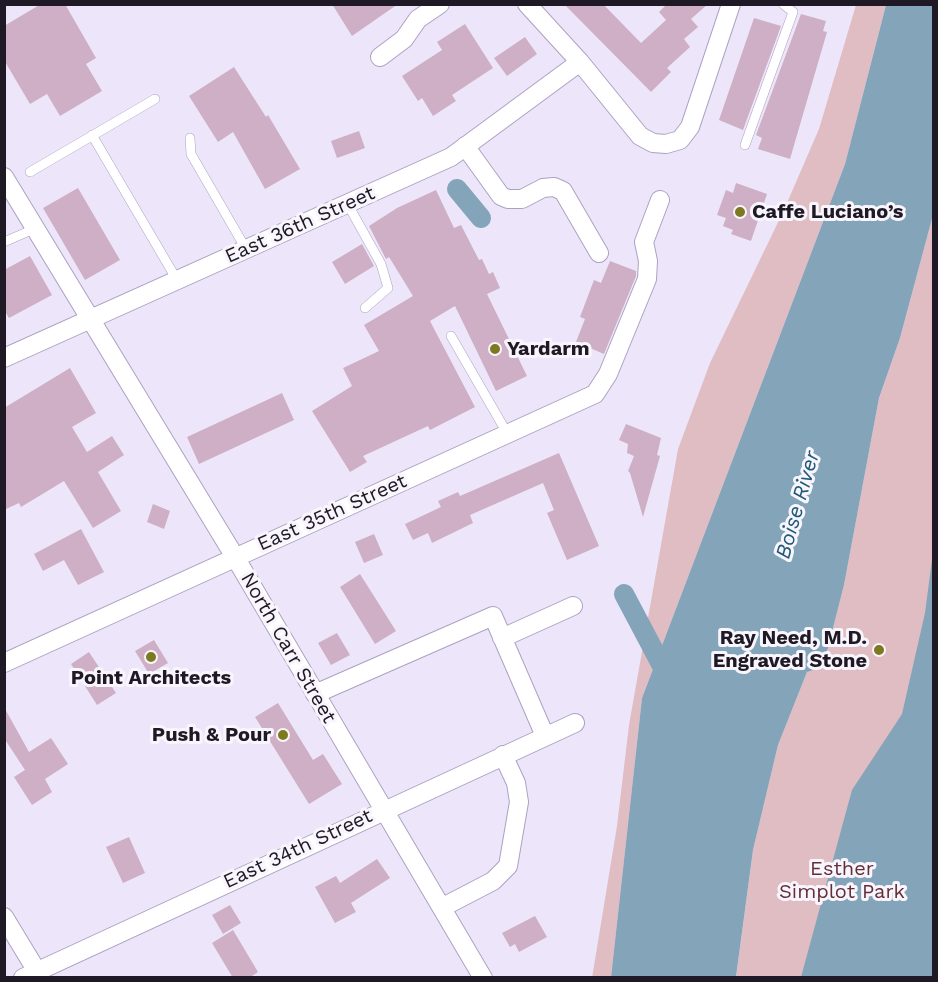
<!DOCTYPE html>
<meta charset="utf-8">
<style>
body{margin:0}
#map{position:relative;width:938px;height:982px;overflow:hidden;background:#ede6fa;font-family:"Work Sans",sans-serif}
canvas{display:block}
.frame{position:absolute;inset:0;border:6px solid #1e1925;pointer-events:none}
</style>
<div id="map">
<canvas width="938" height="982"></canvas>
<div class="frame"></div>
</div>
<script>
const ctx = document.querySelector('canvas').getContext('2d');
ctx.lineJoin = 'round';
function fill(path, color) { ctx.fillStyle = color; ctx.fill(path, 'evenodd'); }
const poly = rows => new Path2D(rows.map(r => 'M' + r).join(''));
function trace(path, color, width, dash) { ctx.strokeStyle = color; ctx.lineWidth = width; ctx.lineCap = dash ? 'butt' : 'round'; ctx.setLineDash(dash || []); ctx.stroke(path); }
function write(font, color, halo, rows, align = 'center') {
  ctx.font = font + ' "Work Sans",sans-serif'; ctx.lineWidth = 6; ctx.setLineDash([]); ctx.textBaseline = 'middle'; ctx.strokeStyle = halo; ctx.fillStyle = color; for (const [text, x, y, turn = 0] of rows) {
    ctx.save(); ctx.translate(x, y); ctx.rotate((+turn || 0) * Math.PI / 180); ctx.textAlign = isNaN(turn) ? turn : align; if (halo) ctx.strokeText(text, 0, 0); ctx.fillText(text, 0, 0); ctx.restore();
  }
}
fill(poly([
 [856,5,886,5,845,164,642,698,611,977,592,978,617,826,629,725,678,449,710,363,783,212,819,129],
 [933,215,933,977,736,978,753,850,778,745,807,672,823,666,844,585,879,398,900,338]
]), '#dfbdc2');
fill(poly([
 [886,5,933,5,933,215,900,338,879,398,844,585,823,667,807,672,778,745,753,850,736,977,611,977,642,698,845,164],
 [933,552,933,977,801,977,852,790,902,714,925,613]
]), '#83a4b9');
trace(poly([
 [457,189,481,218],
 [624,594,670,681]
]), '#83a4b9', 20);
fill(poly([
 [41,4,65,4,96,58,86,64,102,91,60,116,47,94,30,104,4,60,4,26],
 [332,4,398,4,352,36],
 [564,4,603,4,641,43,666,20,659,12,667,4,708,4,691,19,698,27,684,39,690,47,667,68,671,72,651,92],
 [801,14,826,21,823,31,827,32,790,159,758,149,762,138,756,135],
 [754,18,781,26,743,130,719,120],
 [465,24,493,68,452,95,456,101,433,116,422,98,418,101,402,76,442,50,437,42],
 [525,37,537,54,507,76,494,58],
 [234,67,266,117,268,115,300,169,265,189,233,132,218,142,189,96],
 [359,131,365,148,337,158,331,141],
 [736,183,767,194,751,241,731,234,733,230,723,226,726,218,717,215,726,190,733,193],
 [78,188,120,260,85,280,43,208],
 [436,190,454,228,461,225,479,260,482,259,489,274,493,272,500,288,487,294,527,376,496,391,455,306,430,321,475,407,430,430,428,426,363,456,367,462,350,472,312,411,352,386,343,368,379,351,364,325,413,296,389,257,386,259,369,226,397,208],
 [362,244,374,266,345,284,332,262],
 [30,256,52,295,9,318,4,310,4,270],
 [610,261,636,271,636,276,604,354,576,342,585,319,580,317,594,280,601,283],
 [70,368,96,413,72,427,87,452,112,436,124,455,98,472,121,511,93,528,64,481,21,507,19,503,4,510,4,408],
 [282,393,294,420,199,464,187,437],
 [626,424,661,438,657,455,660,456,643,517,630,473,628,471,634,456,627,453,628,444,619,440],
 [559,453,599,546,567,560,547,513,554,510,543,483,470,515,473,523,432,543,428,533,413,540,405,524,441,507,438,501,458,492,460,496],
 [153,504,170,511,164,529,147,522],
 [81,529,104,572,78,585,64,560,43,571,34,554],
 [374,534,383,555,364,563,355,542],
 [360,574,396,631,375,644,340,587],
 [337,633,350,655,331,665,318,643],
 [154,640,168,663,149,674,135,651],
 [89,652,116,693,97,705,71,664],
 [278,703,313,760,323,754,342,784,309,804,255,717],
 [4,707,29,752,51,738,68,764,45,779,52,792,32,805,14,777,25,770,4,738],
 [129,837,145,873,123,883,106,847],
 [377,859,390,878,351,903,356,912,335,923,315,887,336,876,340,883],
 [230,905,241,923,223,934,212,915],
 [535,916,547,937,519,952,515,944,510,947,502,933],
 [233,930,258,972,249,978,233,978,212,943]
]), '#ceafc5');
const lane = poly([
 [92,135,177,280],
 [190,138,191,154,246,249],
 [745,145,793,12,783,4],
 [30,172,155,99],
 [347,203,381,264,388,288,365,308],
 [4,242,36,228],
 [451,336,507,433]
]);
const street = poly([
 [527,4,580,62,640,136,653,143,666,144,680,140,690,127,731,4],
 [380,57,404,39,418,19,440,4],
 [465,146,501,196,508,199,522,199,543,188,554,187,563,191,599,253],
 [4,177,235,557,483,978],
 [4,358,451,157,580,62],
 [502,638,573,606],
 [4,663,595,394,608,374,647,279,648,261,644,242,660,200],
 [315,694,493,616,545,736],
 [443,907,493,881,508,866,519,802,516,783,503,755],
 [4,917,41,978],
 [23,978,575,723]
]);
trace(lane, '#ada1c1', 10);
trace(street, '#ada1c1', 20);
trace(lane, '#fff', 9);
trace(street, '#fff', 18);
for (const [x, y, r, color] of [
 [740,212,6,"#7c7920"],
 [495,349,6,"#7c7920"],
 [879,650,6,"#7c7920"],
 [151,657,6,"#7c7920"],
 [283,735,6,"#7c7920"]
]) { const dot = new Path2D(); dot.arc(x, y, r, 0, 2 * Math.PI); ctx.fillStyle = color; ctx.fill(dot); trace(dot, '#f8f6fc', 2); }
write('bold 20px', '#1e1925', '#f8f6fc', [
 ["Caffe Luciano’s",752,212],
 ["Yardarm",507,349],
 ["Ray Need, M.D.",867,638,"right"],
 ["Engraved Stone",867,661,"right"],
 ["Point Architects",151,678,"center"],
 ["Push & Pour",271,735,"right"]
], 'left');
write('20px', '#1e1925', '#f8f6fc', [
 ["East 36th Street",300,225,-24],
 ["East 35th Street",332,513,-24],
 ["North Carr Street",288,648,60],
 ["East 34th Street",298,849,-25]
]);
write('20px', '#642e39', '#f8f6fc', [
 ["Esther",842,869],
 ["Simplot Park",842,892]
]);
write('italic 21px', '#215978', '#f8f6fc', [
 ["Boise River",798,505,-74]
]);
</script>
